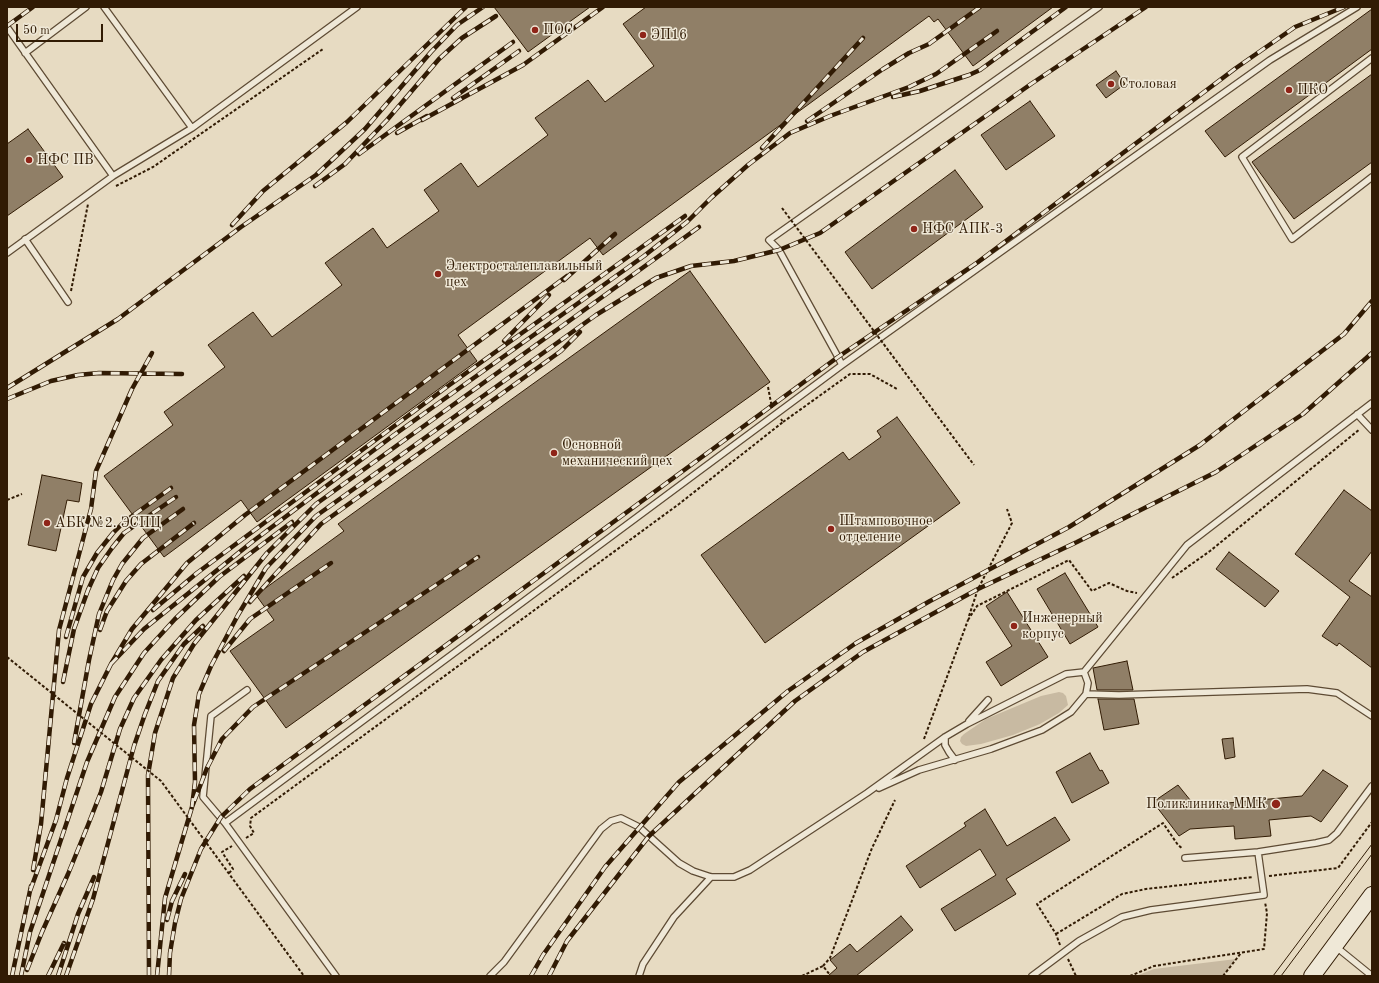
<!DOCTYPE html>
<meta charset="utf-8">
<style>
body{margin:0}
#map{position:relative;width:1379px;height:983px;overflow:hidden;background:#e7dbc2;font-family:"Old Standard TT",serif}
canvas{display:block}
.frame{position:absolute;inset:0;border:8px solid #311b04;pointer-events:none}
.scale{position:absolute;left:16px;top:24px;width:87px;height:18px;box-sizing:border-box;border:2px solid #311b04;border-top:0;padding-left:5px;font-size:12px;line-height:14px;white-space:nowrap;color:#311b04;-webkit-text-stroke:3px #efe8d7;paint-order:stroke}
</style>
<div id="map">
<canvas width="1379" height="983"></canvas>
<div class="frame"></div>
<div class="scale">50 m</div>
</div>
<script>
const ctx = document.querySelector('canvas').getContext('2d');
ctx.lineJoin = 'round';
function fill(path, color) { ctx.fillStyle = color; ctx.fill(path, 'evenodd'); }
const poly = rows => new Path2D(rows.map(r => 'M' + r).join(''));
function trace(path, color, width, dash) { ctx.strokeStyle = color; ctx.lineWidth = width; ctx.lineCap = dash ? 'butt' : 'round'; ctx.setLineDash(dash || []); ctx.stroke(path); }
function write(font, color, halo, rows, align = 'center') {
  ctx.font = font + ' "Old Standard TT",serif'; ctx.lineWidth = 3; ctx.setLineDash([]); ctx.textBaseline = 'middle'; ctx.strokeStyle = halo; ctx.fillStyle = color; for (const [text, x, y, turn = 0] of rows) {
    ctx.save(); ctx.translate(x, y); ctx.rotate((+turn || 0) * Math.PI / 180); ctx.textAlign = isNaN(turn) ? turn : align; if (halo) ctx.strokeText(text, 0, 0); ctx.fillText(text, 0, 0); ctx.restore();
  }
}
fill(poly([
 [1059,692,1063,693,1066,696,1068,705,1059,713,1040,724,1013,735,981,744,966,746,962,744,960,741,961,737,964,734,986,719,1041,696],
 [1236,959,1223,976,1136,976,1154,969]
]), '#c8baa2');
const building = poly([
 [494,7,590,7,528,52,494,7],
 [646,7,1053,7,973,66,938,19,934,22,929,16,603,255,590,238,458,335,477,361,257,522,241,500,164,557,104,476,173,425,164,412,225,367,208,345,253,312,272,337,342,285,325,263,373,228,387,248,439,211,424,190,461,163,478,187,548,135,535,118,588,80,605,102,654,66,623,24,646,7],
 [1372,9,1372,49,1225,157,1205,131,1372,9],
 [1116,71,1125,84,1106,98,1096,85,1116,71],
 [1372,74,1372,162,1294,219,1252,162,1372,74],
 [1030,101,1055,136,1006,170,981,135,1030,101],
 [28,129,63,177,7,216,7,144,28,129],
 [955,170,983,207,872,289,845,252,955,170],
 [690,271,770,382,286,728,230,651,274,620,256,595,344,531,338,524,690,271],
 [897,417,960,503,765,643,701,555,843,452,849,460,881,437,877,431,897,417],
 [42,475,82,483,79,502,67,500,56,551,28,545,42,475],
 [1344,490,1372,511,1372,551,1349,581,1372,597,1372,668,1339,643,1337,646,1322,636,1350,597,1295,554,1344,490],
 [1229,552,1279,591,1265,607,1216,569,1229,552],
 [1065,573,1098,627,1070,644,1037,589,1065,573],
 [1007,592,1048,657,1001,686,986,662,1012,646,986,606,1007,592],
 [1127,661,1133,690,1097,690,1093,668,1127,661],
 [1098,699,1134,699,1139,724,1104,730,1098,699],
 [1233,738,1235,757,1225,759,1222,739,1233,738],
 [1090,753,1100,771,1102,770,1109,783,1072,803,1056,772,1090,753],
 [1323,770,1348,786,1321,822,1311,816,1269,820,1271,836,1235,839,1234,826,1190,829,1179,836,1153,802,1178,785,1195,806,1302,796,1323,770],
 [985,809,1007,846,1055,817,1070,840,1006,879,1016,894,955,931,941,909,996,875,980,849,920,888,906,866,966,826,964,823,985,809],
 [901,916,913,930,856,976,828,976,837,968,830,960,850,944,857,952,901,916]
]);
fill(building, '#907f67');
trace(building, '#311b04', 1);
const service = poly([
 [104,7,192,128],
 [7,27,113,176],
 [25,53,86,7],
 [1372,58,1242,157,1292,239,1372,177],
 [25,239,68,302],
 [7,253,113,176,192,128,357,7],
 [842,365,838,357,779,250,769,240,1099,7],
 [1357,414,1372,430],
 [1086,694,1119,695,1307,689,1337,693,1372,716],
 [969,721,988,700],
 [945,737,945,745,949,752,955,760],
 [879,788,919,770,991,749,1042,730,1071,712,1086,694,1088,683,1084,672],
 [225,823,203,797,211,716,247,690],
 [1185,858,1258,852,1316,843,1329,840,1337,833,1372,786],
 [1335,946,1372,976],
 [336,976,225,823,842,365,1270,60,1357,7],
 [490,976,504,962,601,829,611,821,621,818,639,827,679,863,693,871,711,877,734,877,750,870,867,793,945,737,967,724,1066,674,1084,672,1187,545,1372,403],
 [639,976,643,964,674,917,711,877],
 [1032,976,1079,941,1122,917,1151,910,1264,895,1258,852]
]);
const secondary = poly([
 [1312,976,1372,895]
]);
trace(service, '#5e4b34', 8);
trace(secondary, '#311b04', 18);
trace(poly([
 [116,186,153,167,323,49],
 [71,291,88,204],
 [768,387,772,408],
 [783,422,850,374,870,374,897,389],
 [7,500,22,494],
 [1172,578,1210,551,1360,429],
 [969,616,978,589,1012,523,1007,509],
 [968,620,977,606,1069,560,1092,591,1109,583,1127,591,1137,593],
 [924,739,968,620],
 [246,838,254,833,250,826,251,818,679,504,783,422,781,419],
 [229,873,233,869,222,852,232,846],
 [1269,876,1338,868,1372,822],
 [1056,934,1122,894,1146,889,1253,877],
 [1060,945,1056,934,1037,904,1163,823,1178,845,1183,849],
 [1068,959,1076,976],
 [823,966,830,958,872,848,895,800],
 [802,976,823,966,830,975],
 [1130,976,1154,966,1264,949,1267,913,1265,902],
 [1223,976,1241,953]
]), '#311b04', 2, [3, 2]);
trace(service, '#efe8d7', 5.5);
trace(secondary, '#efe8d7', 16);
trace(poly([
 [1273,976,1372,844],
 [1281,976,1372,854]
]), '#311b04', 1);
const rail = poly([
 [7,26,33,7],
 [893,97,920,91,969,75,980,70,1066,7],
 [453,98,519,51],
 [422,120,523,65,603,7],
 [807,121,883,69,909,53,929,44,980,7],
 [397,133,427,116],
 [762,148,863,38],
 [359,154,513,42],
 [315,186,345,164,387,120,439,59,462,38,496,16],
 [232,225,263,191,347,122,466,7],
 [564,280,615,234],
 [504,341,549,295],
 [7,388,118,319,241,227,316,175,365,129,431,52,457,25,483,7],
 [7,399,51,381,78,375,99,373,182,374],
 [250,602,321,524,561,351,580,332],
 [153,610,197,573,448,386,685,216],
 [100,630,107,611,126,581,141,564,194,523],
 [66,637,83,577,97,553,113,533,124,522,171,488],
 [224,651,250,619,331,563],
 [111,664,144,629,252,542,394,435,644,256,687,222,711,198,748,165,790,133,830,116,909,87,936,74,997,31],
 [63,682,74,629,88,590,98,568,112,548,124,533,176,497],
 [74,743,89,660,99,614,113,580,122,564,143,538,183,509],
 [192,807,195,782,194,725,199,694,211,666,238,615,266,568,316,516,596,315,656,278,691,266,734,261,779,250,820,233,1031,84,1146,7],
 [33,870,41,824,59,630,91,509,96,471,132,389,152,353],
 [30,891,56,820,67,778,91,704,111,664,132,629,187,563,245,515,567,276],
 [167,920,172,901,185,874],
 [27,970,42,932,68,874,88,825,101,792,120,729,134,698,161,660,196,620,244,576],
 [12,976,31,886],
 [21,976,30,932,87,762,115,697,144,653,175,619,219,577,292,522],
 [48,976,64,943],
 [58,976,78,914,94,877],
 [66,976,93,899,134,746,145,714,158,681,184,644,203,626],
 [149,976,148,775,155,733,173,678,194,644,267,553,316,504,699,227],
 [157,976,165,898,192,807,207,768,222,739,253,707,478,557],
 [169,976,170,953,175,923,181,899,201,849,221,817,250,789,838,357,978,262,1236,68,1295,27,1344,7],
 [531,976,543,955,605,867,679,782,788,691,856,643,930,601,1069,527,1200,445,1344,334,1372,301],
 [549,976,567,941,649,836,795,701,863,652,978,589,1077,542,1216,472,1303,414,1372,353]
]);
trace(rail, '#311b04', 4.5);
trace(rail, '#efe8d7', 3, [9]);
trace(poly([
 [782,208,974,465],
 [7,657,161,781,304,976]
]), '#311b04', 2, [3, 2]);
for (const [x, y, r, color] of [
 [535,30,4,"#8f2418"],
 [643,35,4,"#8f2418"],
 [1111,84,4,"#8f2418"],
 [1289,90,4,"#8f2418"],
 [29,160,4,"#8f2418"],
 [914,229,4,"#8f2418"],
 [438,274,4,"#8f2418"],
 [554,453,4,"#8f2418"],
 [47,523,4,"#8f2418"],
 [831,529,4,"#8f2418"],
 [1014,626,4,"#8f2418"],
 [1276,804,5,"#8f2418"]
]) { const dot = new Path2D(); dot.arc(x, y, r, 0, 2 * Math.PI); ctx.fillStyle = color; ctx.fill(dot); trace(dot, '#efe8d7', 1.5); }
write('14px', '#311b04', '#efe8d7', [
 ["ПОС",543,30],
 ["ЭП16",651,35],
 ["Столовая",1119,84],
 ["ПКО",1297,90],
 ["НФС ПВ",37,160],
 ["НФС АПК-3",922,229],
 ["Электросталеплавильный",446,266],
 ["цех",446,282],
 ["Основной",562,445],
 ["механический цех",562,461],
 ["Штамповочное",839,521],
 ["отделение",839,537],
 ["АБК №2. ЭСПЦ",55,523],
 ["Инженерный",1022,618],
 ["корпус",1022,634],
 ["Поликлиника ММК",1267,804,"right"]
], 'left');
</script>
